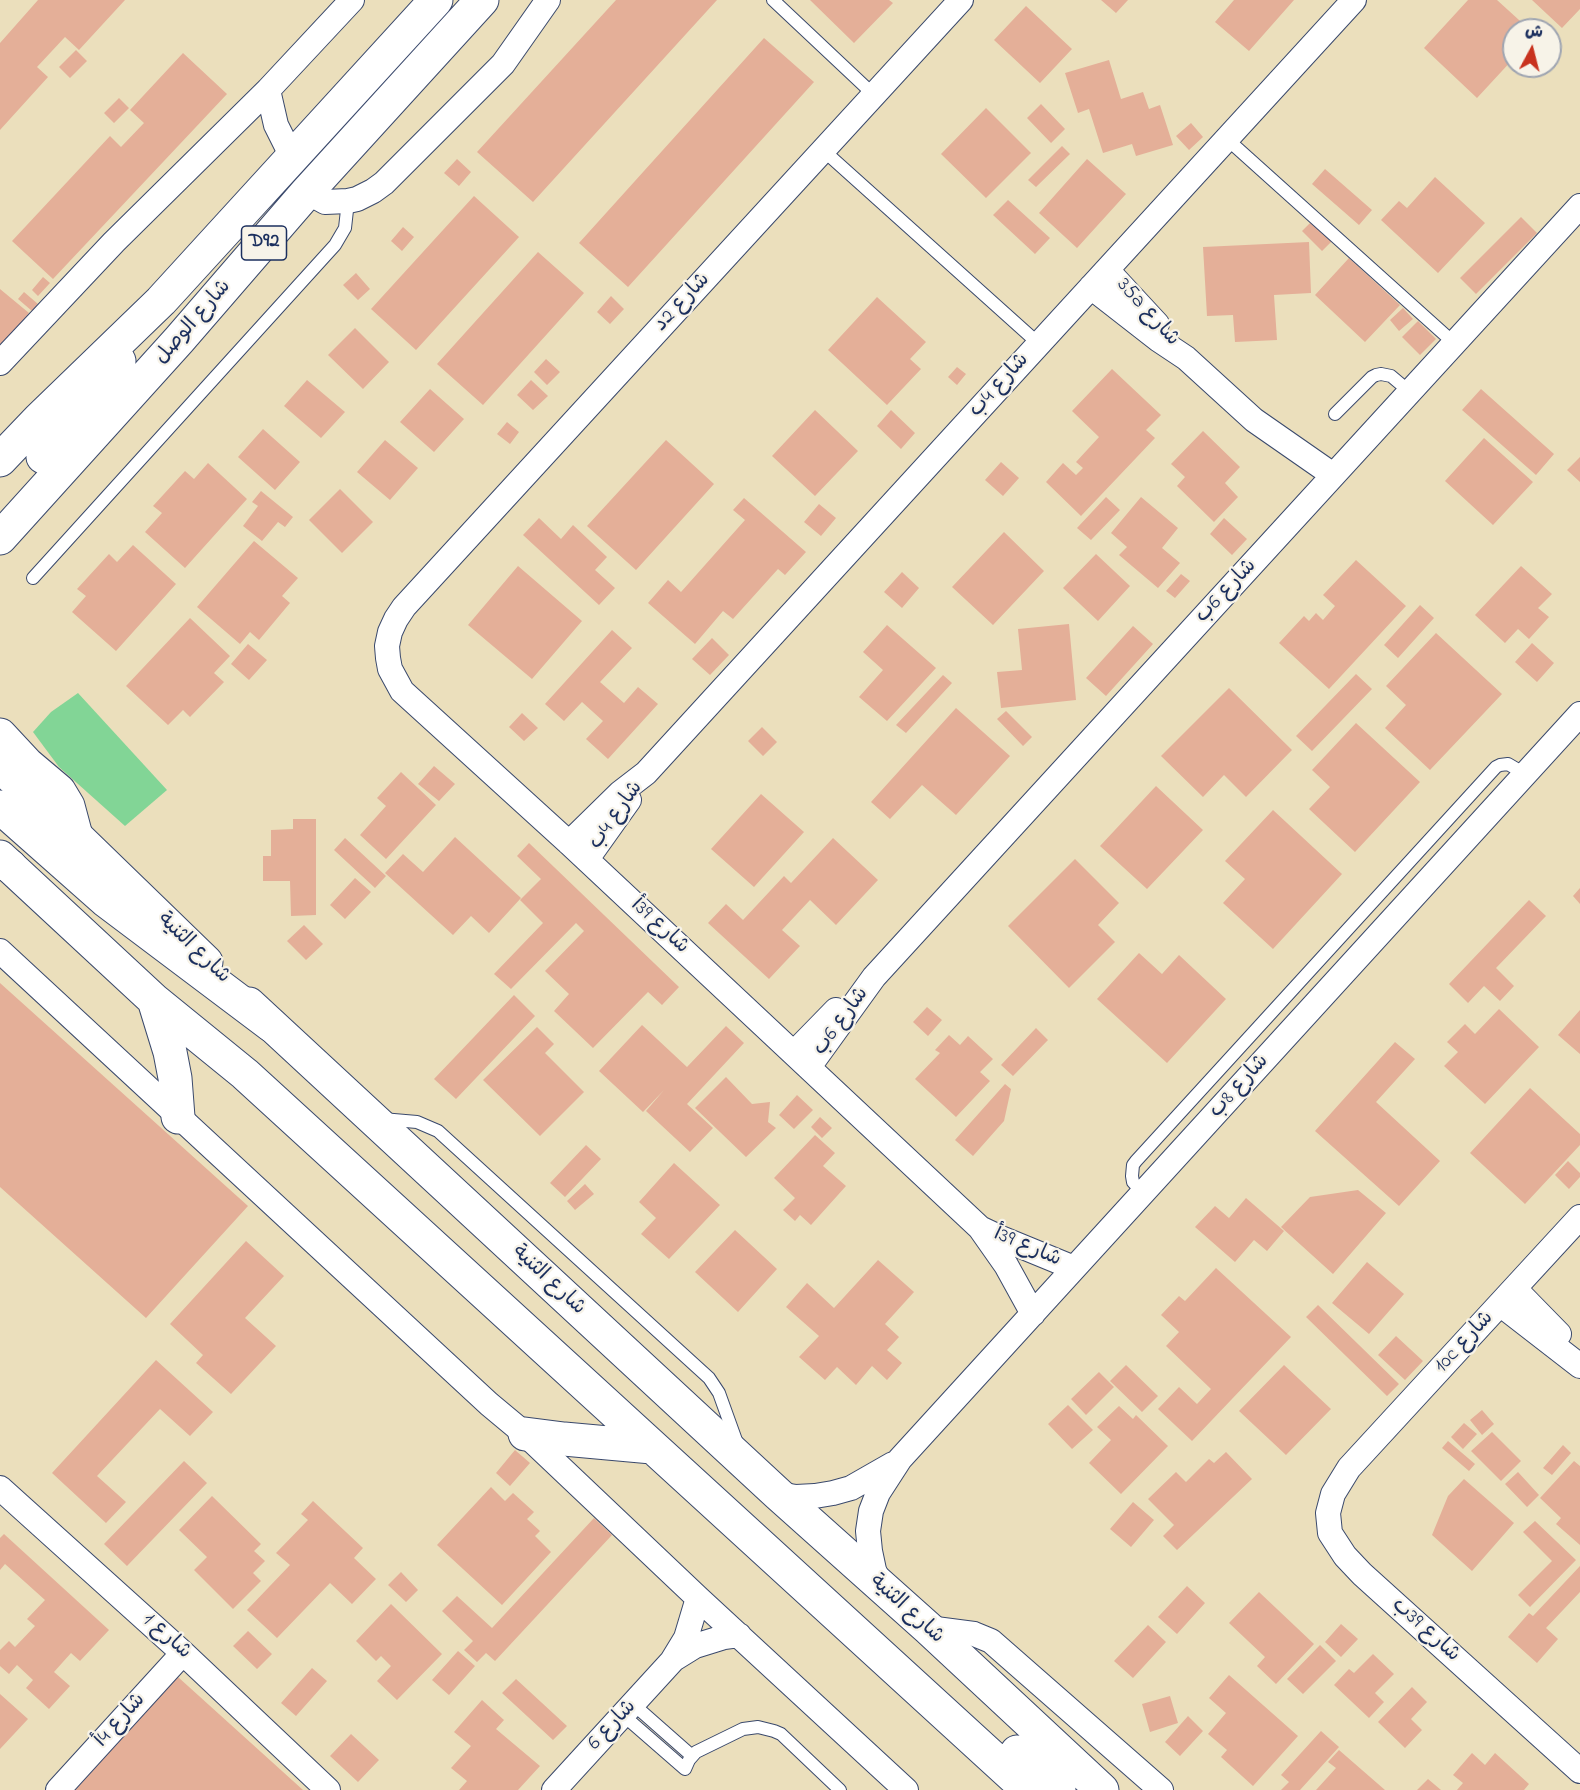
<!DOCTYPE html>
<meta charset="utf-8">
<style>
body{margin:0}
#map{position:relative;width:1580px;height:1790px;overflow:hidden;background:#ebdfbc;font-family:"Indie Flower","Playpen Sans Arabic",sans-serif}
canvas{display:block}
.north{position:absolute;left:1502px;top:18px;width:60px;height:60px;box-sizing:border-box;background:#f7f3e8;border:2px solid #9fa5b1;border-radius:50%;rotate:7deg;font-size:16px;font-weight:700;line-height:24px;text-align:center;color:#1b2f5e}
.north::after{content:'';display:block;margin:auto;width:21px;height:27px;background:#c8321e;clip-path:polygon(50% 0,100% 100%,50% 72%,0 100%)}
</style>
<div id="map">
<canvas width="1580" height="1790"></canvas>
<div class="north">ش</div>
</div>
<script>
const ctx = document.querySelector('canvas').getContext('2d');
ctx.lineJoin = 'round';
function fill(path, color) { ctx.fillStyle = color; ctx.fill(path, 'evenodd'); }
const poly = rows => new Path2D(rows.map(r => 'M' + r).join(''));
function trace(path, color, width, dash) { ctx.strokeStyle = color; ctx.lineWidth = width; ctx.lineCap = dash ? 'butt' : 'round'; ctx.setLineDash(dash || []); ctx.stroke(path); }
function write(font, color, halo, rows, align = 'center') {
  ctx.font = font + ' "Indie Flower","Playpen Sans Arabic",sans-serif'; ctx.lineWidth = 4.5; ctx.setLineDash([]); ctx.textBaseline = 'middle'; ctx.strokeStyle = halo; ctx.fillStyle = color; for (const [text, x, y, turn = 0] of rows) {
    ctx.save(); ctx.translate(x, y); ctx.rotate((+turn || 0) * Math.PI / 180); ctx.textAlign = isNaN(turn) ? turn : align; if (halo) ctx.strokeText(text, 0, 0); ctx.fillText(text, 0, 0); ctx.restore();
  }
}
fill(poly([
 [78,693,167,790,125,826,59,767,33,732,51,712]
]), '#82d596');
fill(poly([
 [38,0,125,0,79,50,65,37,37,67,48,77,0,130,0,43],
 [616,0,717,0,533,202,477,152],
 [810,0,889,0,893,3,854,43],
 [1101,0,1128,0,1116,13],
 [1234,0,1294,0,1249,51,1215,22],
 [1468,0,1497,0,1530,30,1514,30,1514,58,1477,98,1424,48],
 [1532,0,1580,0,1580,9,1562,28],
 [1026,6,1072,49,1040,83,994,40],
 [764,38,814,82,628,287,579,243],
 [76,50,87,61,70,78,59,67],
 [183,53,227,94,53,279,12,241,110,136,121,147,144,123,130,110],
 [1109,60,1121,99,1143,92,1149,109,1160,105,1173,145,1136,156,1132,144,1103,153,1089,109,1078,113,1065,73],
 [119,98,129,108,114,123,104,113],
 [1041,104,1065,129,1051,143,1027,118],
 [986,108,1031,153,986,198,941,154],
 [1191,123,1203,137,1189,150,1176,136],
 [1062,146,1070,154,1036,187,1028,180],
 [457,159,471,172,459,186,444,173],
 [1087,159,1126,194,1077,248,1039,213],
 [1325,169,1372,210,1359,225,1312,184],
 [1435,177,1485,223,1438,273,1381,220,1399,201,1407,208],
 [474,196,519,237,416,350,371,309],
 [1008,200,1050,238,1035,254,993,215],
 [1521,217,1537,233,1476,294,1460,278],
 [1313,220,1333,240,1322,251,1302,231],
 [403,227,414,237,402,251,391,241],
 [1309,242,1311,293,1274,295,1277,340,1235,342,1233,315,1207,316,1203,247],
 [538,252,584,293,483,405,437,364],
 [1349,258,1400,305,1365,342,1315,295],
 [356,273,370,289,358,300,343,285],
 [43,277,50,283,38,296,32,290],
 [0,289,29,313,0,348],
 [24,292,38,304,32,311,18,299],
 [611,296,624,309,610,324,597,312],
 [877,297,926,342,910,359,921,369,887,405,828,350],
 [1403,308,1413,319,1399,331,1390,320],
 [1418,321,1436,339,1420,355,1402,337],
 [355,328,389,362,363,389,328,355],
 [546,359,560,372,547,385,534,372],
 [957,367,966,374,957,385,948,377],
 [1112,369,1161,415,1146,430,1155,438,1081,516,1046,482,1063,463,1076,475,1083,468,1076,462,1099,437,1072,411],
 [307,380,345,412,321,438,284,406],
 [531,380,548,396,533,410,517,395],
 [430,389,464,419,434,452,400,422],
 [1481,389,1554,454,1536,475,1462,410],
 [815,410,858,451,815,496,772,456],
 [891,410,915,433,901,449,877,426],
 [507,422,519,432,510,444,497,434],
 [263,429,300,462,275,490,238,457],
 [1203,431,1240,467,1225,483,1238,497,1214,522,1177,486,1185,477,1171,464],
 [1484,438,1533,482,1493,525,1445,481],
 [385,440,418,468,390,500,357,472],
 [666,440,714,484,636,570,587,526],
 [1580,457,1580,482,1567,470],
 [1001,462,1019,478,1003,496,985,480],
 [208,463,247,499,185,568,145,532,162,513,153,506,185,471,194,479],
 [340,489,373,522,342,553,309,520],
 [261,491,293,517,285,527,278,522,262,541,243,526,258,506,252,502],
 [1106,497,1120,510,1091,540,1077,528],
 [1141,497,1178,528,1162,548,1180,563,1158,588,1119,555,1127,547,1111,533],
 [744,498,806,552,785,575,778,569,733,619,723,611,695,644,648,603,668,580,681,592,745,520,733,510],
 [819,504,836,518,821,536,804,522],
 [539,518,561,539,573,525,607,557,595,570,615,588,599,605,523,535],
 [1224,518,1247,539,1232,555,1210,534],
 [1004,532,1044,571,993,625,952,587],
 [254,541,298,578,282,596,290,603,259,640,250,632,240,644,197,607],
 [133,545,176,584,116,651,72,612,86,596,77,589,109,554,117,562],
 [1096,554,1130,586,1098,621,1063,588],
 [1356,560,1406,606,1329,689,1279,643,1304,616,1309,621,1316,613,1323,620,1335,606,1323,595],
 [518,566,582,621,532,679,468,625],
 [1521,566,1552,594,1538,608,1549,617,1529,639,1518,629,1505,643,1475,615],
 [902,572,919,588,902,608,884,592],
 [1181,574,1190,581,1175,598,1166,591],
 [1420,605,1434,618,1398,658,1384,645],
 [190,618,230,656,214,673,224,682,190,717,183,710,168,725,126,686],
 [1069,624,1076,700,1001,708,997,672,1022,670,1018,629],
 [887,625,936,668,887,721,859,697,883,670,863,652],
 [1133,626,1153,644,1106,696,1086,678],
 [612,630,632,648,600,682,624,703,638,687,658,704,608,759,586,739,603,721,582,702,564,721,545,704],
 [1436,633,1502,694,1430,770,1385,728,1406,705,1386,686],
 [712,638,729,655,710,675,692,659],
 [1532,643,1554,663,1537,682,1515,662],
 [248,644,267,660,249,680,231,664],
 [1356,674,1372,689,1312,751,1296,736],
 [943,675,952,683,906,733,896,725],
 [1229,688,1292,750,1246,797,1224,775,1203,797,1161,756],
 [956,708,1010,756,956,815,922,785,890,819,871,802],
 [1006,711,1032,737,1023,746,997,719],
 [522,713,538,728,524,741,509,727],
 [1356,723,1420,782,1355,852,1309,809,1330,787,1312,770],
 [762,727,777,742,763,756,748,741],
 [434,766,455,784,439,801,418,784],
 [401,772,436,805,386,859,360,835,386,806,377,798],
 [1156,786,1203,830,1147,889,1100,846],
 [761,794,804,832,754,887,711,849],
 [1273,810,1342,874,1273,949,1223,903,1245,879,1225,861],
 [293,819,316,819,316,915,291,916,290,881,263,881,263,856,271,856,271,830,293,829],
 [455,837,521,898,489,933,471,916,453,935,385,873,403,854,423,872],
 [345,838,386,876,375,888,334,850],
 [833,838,878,880,836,925,810,900,782,930,800,946,769,979,708,923,726,904,743,920,784,876,791,883],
 [529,843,679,987,662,1005,648,992,593,1048,554,1011,569,994,545,971,584,931,576,923,511,989,494,974,543,923,520,900,541,879,517,856],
 [1075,859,1119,903,1098,925,1115,942,1069,988,1008,926],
 [355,878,371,892,345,919,330,905],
 [1580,888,1580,904,1573,896],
 [1529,900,1546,916,1496,968,1514,986,1500,1001,1484,986,1468,1003,1449,984],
 [304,925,323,944,306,960,287,941],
 [1139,953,1162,974,1179,955,1226,999,1167,1063,1097,999],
 [0,983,248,1206,146,1318,0,1187],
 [514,995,535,1016,456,1099,434,1079],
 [927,1007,942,1020,928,1036,913,1022],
 [1499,1009,1539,1047,1485,1104,1444,1066,1458,1052,1447,1042,1465,1024,1475,1034],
 [1580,1010,1580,1054,1558,1035],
 [642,1025,687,1067,726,1026,744,1043,687,1104,713,1128,690,1152,646,1111,664,1090,643,1112,599,1071],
 [537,1027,554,1044,545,1053,584,1092,540,1136,483,1080],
 [1036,1028,1048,1040,1013,1076,1001,1065],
 [949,1035,960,1045,968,1036,993,1059,980,1072,990,1081,956,1117,915,1079,940,1053,935,1050],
 [1395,1042,1415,1059,1376,1102,1440,1161,1399,1206,1315,1131],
 [726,1077,752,1104,770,1102,768,1122,776,1128,746,1157,695,1108],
 [1005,1084,1011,1089,1004,1121,973,1156,955,1140],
 [1530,1088,1580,1134,1580,1145,1525,1204,1470,1153],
 [797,1095,813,1110,794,1129,779,1115],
 [820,1117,832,1128,822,1138,811,1127],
 [815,1135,835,1153,823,1166,846,1186,811,1225,800,1215,795,1221,783,1210,795,1198,774,1178],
 [586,1145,601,1159,565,1197,550,1183],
 [1568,1161,1580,1173,1580,1177,1569,1189,1555,1175],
 [674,1163,720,1205,669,1259,641,1234,656,1218,639,1202],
 [585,1184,594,1194,575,1210,567,1201],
 [1358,1190,1386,1213,1333,1274,1281,1227,1310,1197],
 [1246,1198,1284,1231,1267,1251,1254,1240,1235,1262,1195,1227,1215,1206,1229,1218],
 [735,1230,777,1269,738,1312,695,1272],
 [246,1241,284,1276,245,1318,276,1346,231,1394,196,1363,203,1355,170,1324],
 [878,1260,914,1292,885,1324,899,1337,887,1350,902,1363,887,1380,872,1366,856,1385,837,1367,825,1380,799,1357,819,1336,786,1307,807,1283,834,1308],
 [1367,1262,1404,1294,1369,1334,1332,1303],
 [1216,1268,1291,1337,1192,1441,1158,1409,1179,1387,1197,1404,1211,1389,1166,1346,1179,1332,1161,1315,1179,1296,1185,1301],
 [1318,1305,1399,1384,1387,1396,1306,1317],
 [1396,1336,1423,1361,1405,1380,1378,1355],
 [156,1360,213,1412,190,1436,160,1409,97,1476,126,1502,106,1523,52,1473],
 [1126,1365,1158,1396,1142,1412,1110,1381],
 [1284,1365,1331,1409,1286,1455,1239,1411],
 [1099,1372,1114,1387,1086,1415,1071,1399],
 [1068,1405,1093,1430,1072,1449,1048,1424],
 [1119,1406,1133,1419,1136,1415,1168,1446,1121,1494,1089,1463,1111,1440,1097,1427],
 [1482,1410,1494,1424,1482,1435,1470,1420],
 [1464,1423,1477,1434,1463,1449,1451,1437],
 [1492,1432,1521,1461,1501,1481,1471,1451],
 [1448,1441,1475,1464,1469,1471,1442,1448],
 [1563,1445,1571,1453,1552,1475,1543,1468],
 [515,1450,530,1463,510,1486,496,1473],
 [1226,1452,1252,1479,1177,1550,1163,1536,1174,1525,1148,1499,1176,1472,1186,1482,1209,1459,1214,1463],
 [184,1461,207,1483,127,1566,104,1544],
 [1574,1461,1580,1466,1580,1545,1556,1524,1561,1518,1540,1498],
 [1518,1472,1539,1495,1527,1507,1505,1484],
 [1464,1479,1514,1523,1472,1571,1432,1535,1448,1496],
 [491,1487,505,1501,513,1493,534,1512,527,1519,540,1531,535,1536,551,1552,502,1605,437,1545],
 [212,1496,261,1544,254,1551,265,1561,253,1573,261,1581,233,1609,194,1570,207,1557,179,1530],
 [313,1501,363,1548,354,1558,376,1579,352,1604,330,1583,277,1638,247,1610,290,1565,276,1553,308,1520,301,1514],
 [1133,1502,1154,1520,1131,1547,1110,1529],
 [594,1518,612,1535,495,1661,486,1653,477,1662,464,1650,473,1641,442,1611,457,1596,492,1628],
 [1535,1521,1576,1560,1530,1607,1518,1595,1552,1561,1523,1532],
 [4,1534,109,1630,80,1661,71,1653,54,1672,70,1686,49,1709,26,1688,33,1680,17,1665,9,1674,0,1666,0,1650,9,1641,15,1647,35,1626,27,1619,45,1600,5,1564,0,1570,0,1538],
 [1580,1566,1580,1592,1546,1628,1558,1639,1537,1663,1508,1637,1529,1613,1533,1616],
 [401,1572,418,1590,406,1602,388,1585],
 [1187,1586,1205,1603,1177,1634,1158,1617],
 [1259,1592,1314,1644,1276,1684,1257,1666,1265,1657,1229,1623],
 [391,1604,442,1654,397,1700,377,1681,391,1666,381,1656,376,1661,356,1641],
 [1341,1624,1358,1639,1341,1657,1325,1642],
 [1148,1625,1166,1642,1133,1678,1114,1661],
 [248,1631,272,1654,257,1669,233,1646],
 [1320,1645,1336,1661,1303,1694,1287,1679],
 [458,1651,475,1666,449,1695,432,1680],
 [1373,1654,1394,1674,1375,1693,1384,1702,1369,1718,1334,1685,1349,1669,1354,1673],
 [312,1668,327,1681,296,1716,281,1703],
 [1229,1675,1298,1736,1253,1786,1221,1757,1227,1750,1208,1734,1226,1713,1209,1698],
 [178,1677,303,1790,75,1790],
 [516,1679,567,1726,553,1740,502,1693],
 [1412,1687,1427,1702,1411,1719,1422,1730,1405,1748,1378,1722],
 [0,1694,28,1719,0,1749],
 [1170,1696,1178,1723,1150,1732,1142,1704],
 [482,1700,504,1720,496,1729,540,1766,518,1790,459,1790,467,1781,451,1768,471,1746,454,1732],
 [1188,1716,1203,1731,1180,1756,1165,1742],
 [1321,1731,1339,1747,1300,1790,1281,1790,1289,1782,1281,1775],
 [351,1734,379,1760,358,1782,330,1756],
 [1339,1750,1385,1790,1316,1790,1336,1768,1328,1762],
 [1472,1753,1485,1765,1495,1753,1529,1784,1524,1790,1457,1790,1463,1783,1453,1775],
 [1428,1779,1441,1790,1417,1790]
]), '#e4af98');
const service = poly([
 [773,0,874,95],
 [1227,139,1454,343],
 [823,150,1039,344],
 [1335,414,1372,377,1376,375,1381,374,1391,376,1410,392],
 [33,578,335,245,345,228,348,201],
 [382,1119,417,1122,438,1131,709,1378,719,1393,737,1443],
 [1143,1193,1133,1182,1132,1176,1133,1165,1136,1161,1496,767,1500,765,1508,764,1525,774],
 [633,1704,692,1756],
 [623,1715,685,1769,689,1760,696,1752,743,1729,758,1727,774,1731,781,1734,840,1790]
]);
const minor = poly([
 [961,0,404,607,396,619,390,632,387,646,388,658,390,669,402,691,569,843,980,1228,1006,1265,1033,1314],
 [268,90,276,125,292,157],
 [307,192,325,202,348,201,357,199,373,191,384,183,503,64,548,0],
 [1107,270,1157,324],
 [1091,287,1159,340,1186,358,1254,420,1333,475],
 [0,363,114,242,268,90,352,0],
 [569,843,620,793,646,773,1354,0],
 [587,859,629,800],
 [0,951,489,1404,525,1434,698,1598,906,1790],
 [794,1053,836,1010],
 [809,1067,874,977,1580,206],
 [1580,1217,1349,1468,1333,1494,1328,1513,1330,1533,1345,1556,1362,1574,1580,1771],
 [982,1229,1001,1238,1074,1268],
 [1515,1289,1559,1334],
 [1500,1304,1580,1366],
 [0,1488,183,1653,328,1790],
 [778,1494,796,1497,815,1496,833,1493,851,1488,893,1464],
 [880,1584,874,1570,870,1551,868,1531,871,1511,878,1493,900,1459,1580,714],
 [928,1628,974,1634,991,1641,1161,1790],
 [674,1659,695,1646,724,1637,739,1635],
 [58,1790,183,1653],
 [554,1790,672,1661,686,1638,698,1598]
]);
const secondary = poly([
 [0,766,76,836,206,962],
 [0,857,154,1000,245,1074,1028,1790],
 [154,1000,170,1052,175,1078,178,1117],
 [249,1004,778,1494,928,1628,1102,1790],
 [525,1434,564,1439,652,1447],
 [1017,1752,1059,1790]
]);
const primary = poly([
 [43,457,92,399,119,361],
 [0,460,39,419,161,301,436,0],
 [0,538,179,340,307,192,482,0],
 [0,735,27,764,59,791,68,806,76,836],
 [0,807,105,900,271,1025],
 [0,862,10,866]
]);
trace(service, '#3a496c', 14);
trace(minor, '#3a496c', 26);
trace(secondary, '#3a496c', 35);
trace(primary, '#3a496c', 35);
trace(service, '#fff', 12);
trace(minor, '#fff', 24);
trace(secondary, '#fff', 33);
trace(primary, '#fff', 33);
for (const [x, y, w] of [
 [264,243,45]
]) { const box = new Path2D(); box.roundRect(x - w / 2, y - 17, w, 34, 4.5); ctx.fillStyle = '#f7f3e8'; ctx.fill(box); trace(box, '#1b2f5e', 1.5); }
write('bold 20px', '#1b2f5e', null, [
 ["D92",264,243]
]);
write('21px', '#1b2f5e', '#f7f3e8', [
 ["شارع 2د",683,303,-47],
 ["35a شارع",1147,313,48],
 ["شارع الوصل",194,323,-49],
 ["شارع 4ب",1000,386,-48],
 ["شارع 6ب",1227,592,-47],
 ["شارع 4ب",617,816,-55],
 ["شارع 39أ",659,927,43],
 ["شارع الثنية",193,949,44],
 ["شارع 6ب",842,1022,-54],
 ["شارع 8ب",1240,1087,-48],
 ["شارع 39أ",1027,1248,23],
 ["شارع الثنية",548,1281,43],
 ["10c شارع",1465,1343,-47],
 ["شارع الثنية",906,1610,42],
 ["شارع 39ب",1425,1631,42],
 ["شارع 1",166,1637,42],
 ["شارع 4أ",121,1721,-48],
 ["شارع 6",613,1726,-47]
]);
</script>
